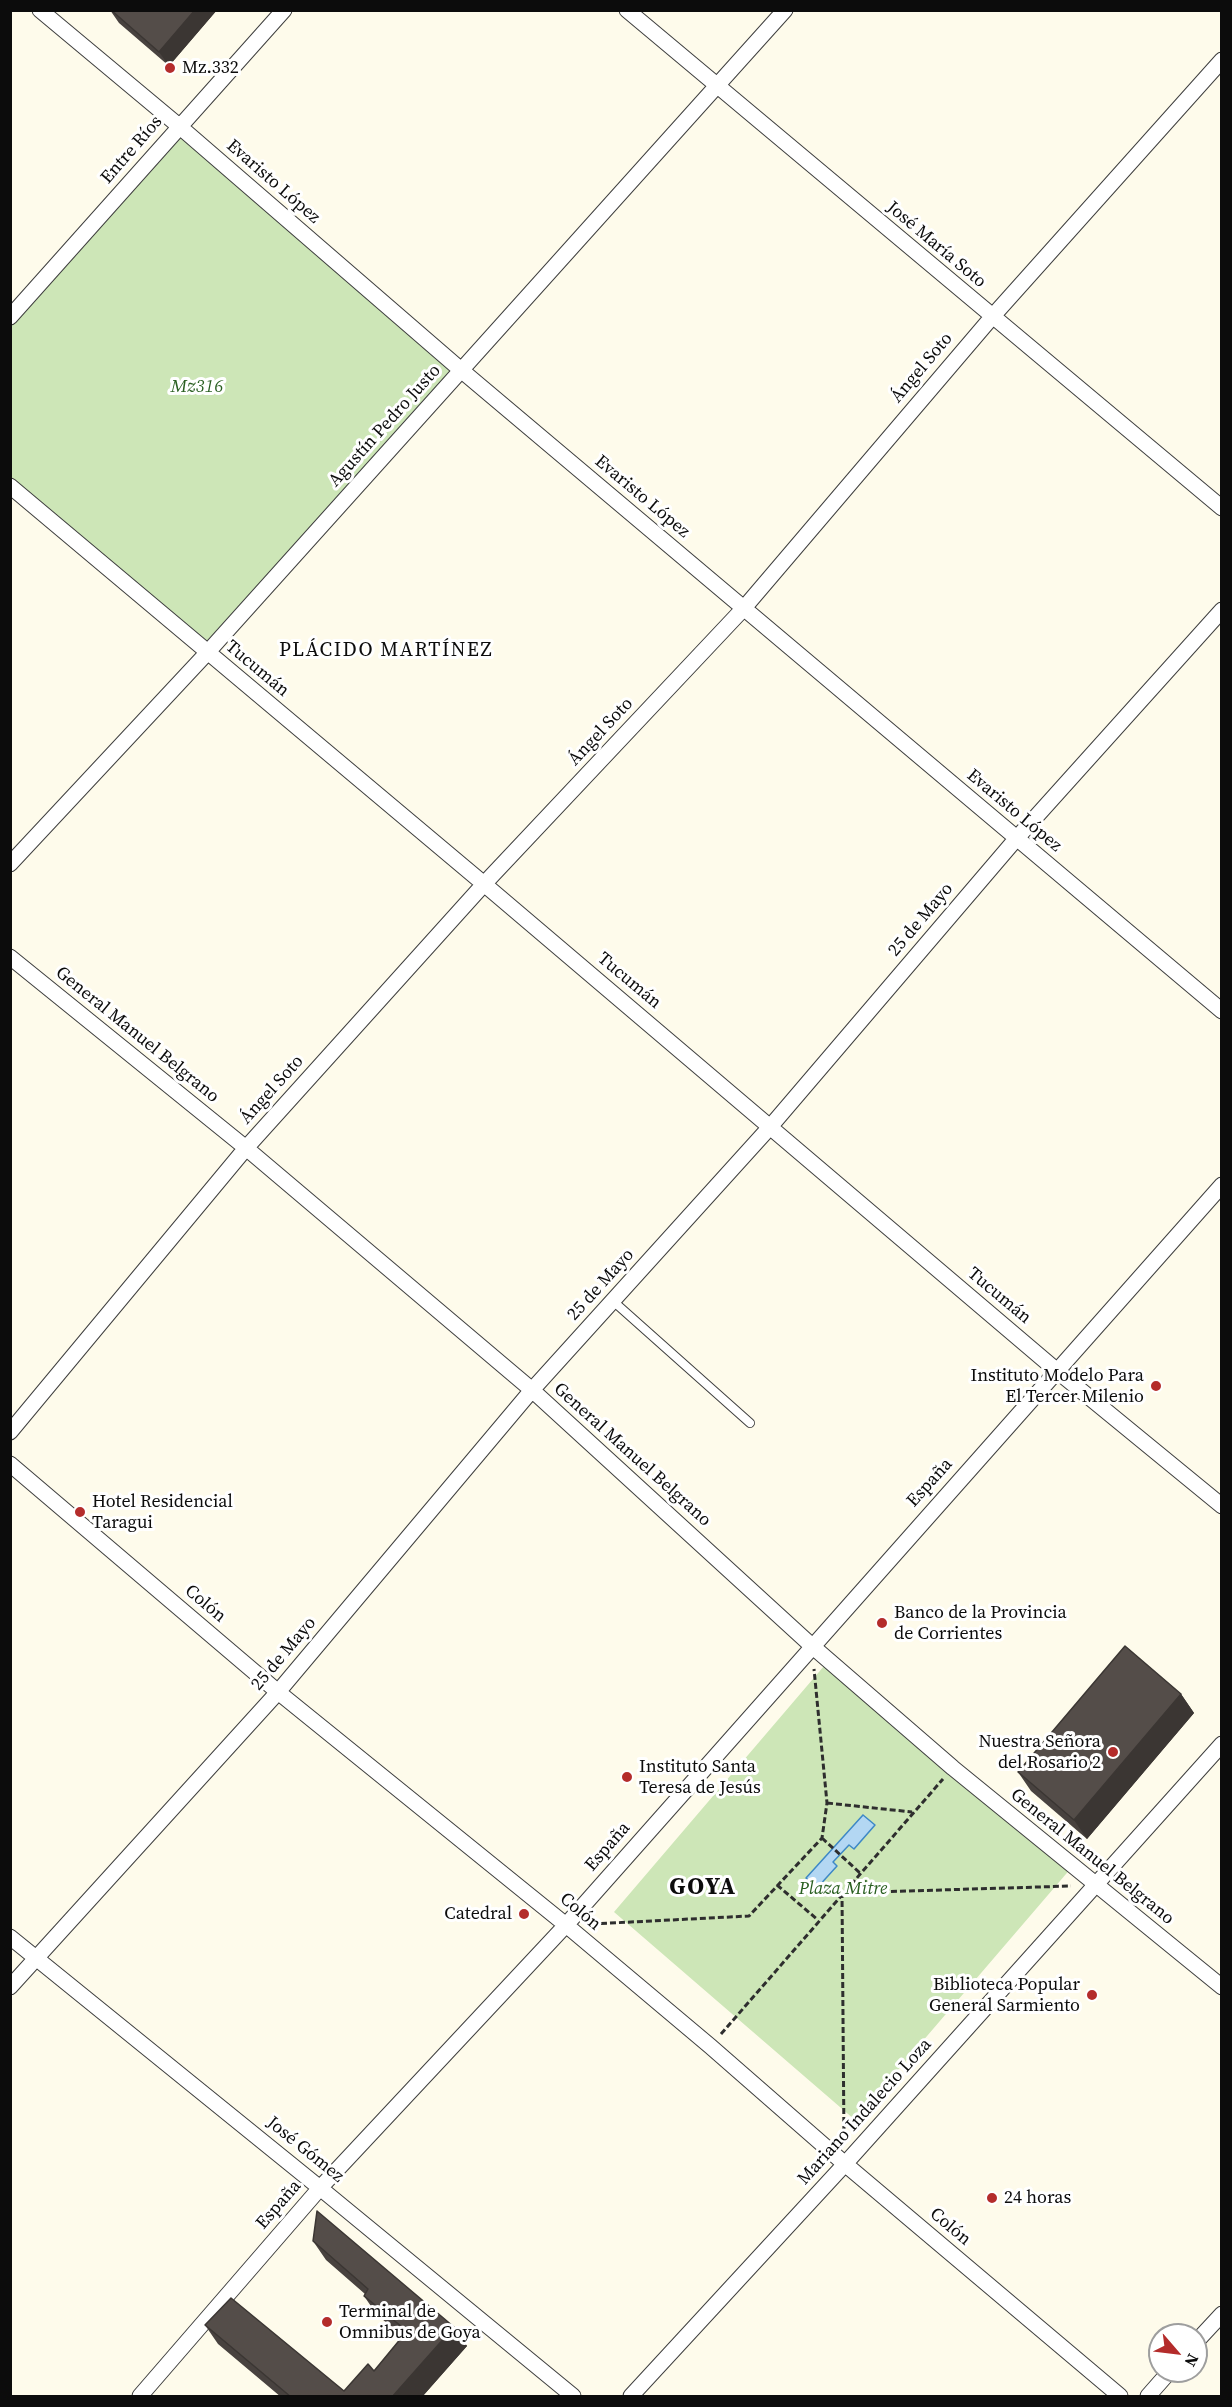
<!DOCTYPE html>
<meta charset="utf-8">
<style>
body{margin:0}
#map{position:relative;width:1232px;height:2407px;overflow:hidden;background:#fefbeb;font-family:"Source Serif 4",serif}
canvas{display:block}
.frame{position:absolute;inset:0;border:12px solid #0c0c0c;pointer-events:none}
.north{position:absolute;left:1148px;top:2323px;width:60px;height:60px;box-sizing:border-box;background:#fff;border:2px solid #9e9e9e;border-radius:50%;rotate:118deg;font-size:16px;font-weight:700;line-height:24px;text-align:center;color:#0c0c0c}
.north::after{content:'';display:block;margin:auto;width:21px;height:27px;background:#b42c2b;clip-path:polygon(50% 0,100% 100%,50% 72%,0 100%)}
</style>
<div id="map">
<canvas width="1232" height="2407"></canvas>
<div class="frame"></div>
<div class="north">N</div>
</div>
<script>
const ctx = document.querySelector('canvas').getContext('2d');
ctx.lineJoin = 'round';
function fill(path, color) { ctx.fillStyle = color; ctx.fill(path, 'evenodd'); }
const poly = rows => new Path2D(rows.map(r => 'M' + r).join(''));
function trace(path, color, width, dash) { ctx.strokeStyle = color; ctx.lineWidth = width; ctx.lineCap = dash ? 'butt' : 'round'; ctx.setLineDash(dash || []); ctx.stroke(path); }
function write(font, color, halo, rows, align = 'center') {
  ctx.font = font + ' "Source Serif 4",serif'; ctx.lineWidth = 6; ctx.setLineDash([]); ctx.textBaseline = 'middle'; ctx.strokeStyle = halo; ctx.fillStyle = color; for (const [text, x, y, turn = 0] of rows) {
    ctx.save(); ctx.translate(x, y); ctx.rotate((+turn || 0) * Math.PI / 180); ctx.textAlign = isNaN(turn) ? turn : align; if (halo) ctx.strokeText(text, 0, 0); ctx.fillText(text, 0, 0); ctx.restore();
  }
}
fill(poly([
 [179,126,461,370,207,653,11,486,11,317],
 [830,1659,1072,1867,855,2120,614,1912]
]), '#cde6b7');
const water = poly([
 [863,1815,875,1825,854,1849,849,1845,833,1862,837,1866,817,1888,806,1878,863,1815]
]);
fill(water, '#b3d7f3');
trace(water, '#3d88c6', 1.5);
const lane = poly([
 [613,1301,750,1423]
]);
const street = poly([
 [40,10,179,126,461,370,1222,1011],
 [627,10,1222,508],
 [10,317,284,10],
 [10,486,484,884,1056,1370,1222,1506],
 [10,864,207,653,785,10],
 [10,957,246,1148,532,1390,812,1646,953,1768,1222,1987],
 [10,1432,246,1148,484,884,744,608,992,317,1222,60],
 [10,1464,278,1692,566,1925,710,2046,845,2164,1120,2396],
 [10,1937,320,2188,573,2396],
 [10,1987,278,1692,532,1390,770,1127,1016,839,1222,610],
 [1196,2342,1222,2314],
 [140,2396,320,2188,566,1925,1222,1185],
 [631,2396,845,2164,1222,1744],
 [1148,2396,1170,2371]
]);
trace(lane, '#3f3f3f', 10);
trace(street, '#3f3f3f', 17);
trace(poly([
 [827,1803,912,1812],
 [822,1838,860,1873],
 [777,1885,818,1920],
 [592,1924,749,1916,822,1838,827,1803,814,1669],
 [721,2034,943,1779],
 [844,2141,842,1893,1071,1886]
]), '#2e2e2e', 3, [6, 3]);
trace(lane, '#fff', 8);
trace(street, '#fff', 15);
fill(poly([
 [110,10,217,10,169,66,119,23],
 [1181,1694,1194,1713,1087,1839,1031,1791,1018,1772],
 [313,2241,454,2327,467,2346,422,2397,281,2397,218,2344,205,2325,344,2391,374,2371,403,2336,377,2315,364,2296,365,2294,326,2260]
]), '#48423f');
fill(poly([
 [195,10,217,10,169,66,159,52],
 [1181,1694,1194,1713,1087,1839,1074,1820],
 [454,2327,467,2346,422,2397,392,2397]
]), '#3b3633');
const building = poly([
 [111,10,195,10,159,52,111,10],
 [1125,1646,1181,1694,1074,1820,1018,1772,1125,1646],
 [317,2211,454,2327,392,2397,291,2397,205,2325,231,2298,344,2391,368,2364,374,2371,407,2331,364,2296,368,2289,313,2241,317,2211]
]);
fill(building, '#544d49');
trace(building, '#3b3633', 1.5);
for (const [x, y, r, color] of [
 [170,68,6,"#b42c2b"],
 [1156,1386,6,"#b42c2b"],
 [80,1512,6,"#b42c2b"],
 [882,1623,6,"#b42c2b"],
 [1113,1752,6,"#b42c2b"],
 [627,1777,6,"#b42c2b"],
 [524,1914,6,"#b42c2b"],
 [1092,1995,6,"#b42c2b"],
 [992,2198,6,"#b42c2b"],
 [327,2322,6,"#b42c2b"]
]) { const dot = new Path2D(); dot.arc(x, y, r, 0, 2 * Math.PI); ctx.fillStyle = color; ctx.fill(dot); trace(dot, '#fff', 2); }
write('18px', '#0c0c0c', '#fff', [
 ["Mz.332",182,68],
 ["Instituto Modelo Para",1144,1376,"right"],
 ["El Tercer Milenio",1144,1397,"right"],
 ["Hotel Residencial",92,1502],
 ["Taragui",92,1523],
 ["Banco de la Provincia",894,1613],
 ["de Corrientes",894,1634],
 ["Nuestra Señora",1101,1742,"right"],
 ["del Rosario 2",1101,1763,"right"],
 ["Instituto Santa",639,1767],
 ["Teresa de Jesús",639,1788],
 ["Catedral",512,1914,"right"],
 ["Biblioteca Popular",1080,1985,"right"],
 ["General Sarmiento",1080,2006,"right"],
 ["24 horas",1004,2198],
 ["Terminal de",339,2312],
 ["Omnibus de Goya",339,2333]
], 'left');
write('18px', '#0c0c0c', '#fff', [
 ["Entre Ríos",132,150,-49],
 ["Evaristo López",273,182,41],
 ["José María Soto",936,245,40],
 ["Ángel Soto",922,368,-50],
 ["Agustín Pedro Justo",385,426,-48],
 ["Evaristo López",642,497,40],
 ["Tucumán",257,669,40],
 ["Ángel Soto",601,732,-47],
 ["Evaristo López",1014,811,40],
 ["25 de Mayo",921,920,-50],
 ["Tucumán",629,981,40],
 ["General Manuel Belgrano",137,1035,39],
 ["Ángel Soto",272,1090,-48],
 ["25 de Mayo",601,1285,-48],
 ["Tucumán",999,1296,40],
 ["General Manuel Belgrano",632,1455,42],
 ["España",930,1483,-48],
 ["Colón",205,1604,40],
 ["25 de Mayo",284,1654,-50],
 ["España",608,1847,-49],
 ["General Manuel Belgrano",1092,1857,39],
 ["Colón",580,1912,40],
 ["Mariano Indalecio Loza",865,2112,-48],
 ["José Gómez",305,2150,39],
 ["España",279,2205,-49],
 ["Colón",950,2227,40]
]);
write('italic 18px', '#295f20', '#fff', [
 ["Mz316",197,387],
 ["Plaza Mitre",843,1889]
]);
ctx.letterSpacing = '1.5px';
write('20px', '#0c0c0c', '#fff', [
 ["PLÁCIDO MARTÍNEZ",386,651]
]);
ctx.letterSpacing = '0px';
ctx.letterSpacing = '1.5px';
write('bold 24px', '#0c0c0c', '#fff', [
 ["GOYA",703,1888]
]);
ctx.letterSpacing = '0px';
</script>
